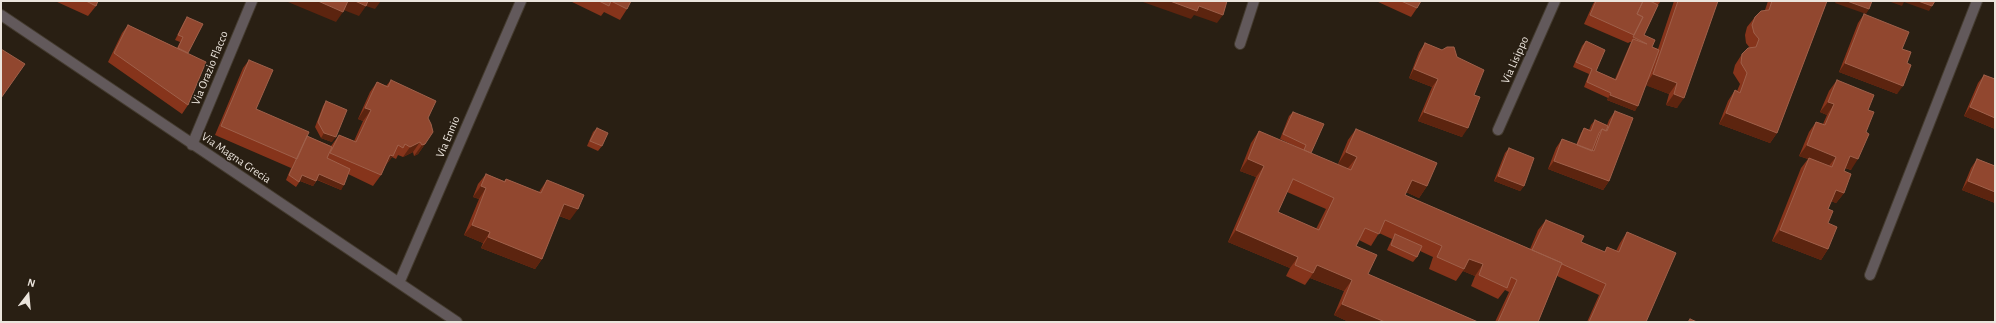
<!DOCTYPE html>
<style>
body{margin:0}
#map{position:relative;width:1996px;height:323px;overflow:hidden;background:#291f13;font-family:"Alegreya Sans",sans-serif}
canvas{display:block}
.frame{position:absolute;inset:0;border:2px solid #ebe4dc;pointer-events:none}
.north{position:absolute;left:8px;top:275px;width:40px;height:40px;-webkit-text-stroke:3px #291f13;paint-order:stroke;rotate:16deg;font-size:11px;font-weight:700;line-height:16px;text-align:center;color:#ebe4dc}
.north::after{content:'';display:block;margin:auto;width:14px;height:18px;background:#ebe4dc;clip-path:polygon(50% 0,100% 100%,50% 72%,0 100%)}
</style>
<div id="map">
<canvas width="1996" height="323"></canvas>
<div class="frame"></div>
<div class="north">N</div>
</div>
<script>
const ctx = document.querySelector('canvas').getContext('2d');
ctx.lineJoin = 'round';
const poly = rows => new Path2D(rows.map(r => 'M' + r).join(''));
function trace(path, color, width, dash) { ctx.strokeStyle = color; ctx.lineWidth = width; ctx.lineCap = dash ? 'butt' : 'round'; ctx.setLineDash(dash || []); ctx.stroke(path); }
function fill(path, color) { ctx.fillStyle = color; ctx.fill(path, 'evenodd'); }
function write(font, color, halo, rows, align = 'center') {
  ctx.font = font + ' "Alegreya Sans",sans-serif'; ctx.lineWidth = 3.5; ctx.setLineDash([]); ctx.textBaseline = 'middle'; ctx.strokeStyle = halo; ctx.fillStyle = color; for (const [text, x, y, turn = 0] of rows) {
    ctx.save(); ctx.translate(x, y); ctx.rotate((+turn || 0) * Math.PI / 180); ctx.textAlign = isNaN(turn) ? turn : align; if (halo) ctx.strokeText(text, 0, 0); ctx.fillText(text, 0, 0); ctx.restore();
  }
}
const minor = poly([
 [1,15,457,322],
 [1240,44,1254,1],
 [1498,130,1555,1],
 [192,145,252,1],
 [1870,275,1977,1],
 [399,283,521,1]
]);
trace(minor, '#443b2f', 12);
trace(minor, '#62595b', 10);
fill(poly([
 [55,1,98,1,96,6,88,16],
 [570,1,631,1,627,9,620,20,604,12,601,16],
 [1376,1,1421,1,1417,8,1411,17],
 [1595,1,1661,1,1658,5,1644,35,1652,47,1658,49,1674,1,1718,1,1677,108,1666,105,1669,94,1646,85,1635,111,1607,100,1608,98,1584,87,1589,74,1573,67,1582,46,1586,41,1596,71,1615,79,1631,42,1630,42,1628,43,1584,24,1593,4],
 [1768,1,1827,1,1777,133,1770,143,1719,124,1728,101,1735,90,1737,91,1740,84,1733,73,1735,65,1742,54,1750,48,1746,43,1745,35,1747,27,1755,17,1765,10],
 [1864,14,1902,49,1907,63,1897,94,1839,72,1858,23],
 [187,17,188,53,188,105,182,114,108,62,122,33,128,25,177,48,180,42,175,40,184,22],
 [1425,43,1457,57,1474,95,1462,137,1418,121,1432,87,1409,78,1419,52],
 [249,60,256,109,307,136,331,146,339,135,354,141,363,121,358,119,370,92,377,82,386,86,391,80,428,118,425,144,418,154,414,156,413,152,403,157,398,155,396,159,392,157,385,166,381,175,373,186,348,174,341,190,317,180,313,186,300,181,296,187,286,180,291,168,215,135,243,68],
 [1984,75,1995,79,1995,129,1964,116,1978,83],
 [1837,80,1868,110,1851,170,1845,168,1844,171,1844,193,1836,203,1831,201,1828,209,1828,249,1821,260,1772,241,1801,168,1808,159,1799,156,1809,132,1816,122,1823,124,1827,115,1820,112,1829,91],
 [326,101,332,142,321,138,315,127,323,106],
 [1615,111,1609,181,1603,190,1548,169,1556,148,1562,139,1576,145,1581,133,1584,128,1589,130,1591,125,1595,120,1607,125,1609,120],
 [1293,112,1311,153,1348,169,1348,168,1338,164,1348,140,1356,129,1427,186,1419,198,1406,192,1405,195,1530,249,1538,230,1546,220,1581,242,1604,252,1607,247,1616,251,1620,243,1627,232,1646,322,1587,322,1599,295,1557,276,1538,322,1495,322,1509,292,1505,290,1498,299,1471,286,1475,276,1463,271,1456,281,1429,269,1433,257,1420,251,1417,257,1413,262,1387,250,1392,239,1379,233,1371,246,1359,240,1356,246,1368,274,1478,322,1349,322,1334,315,1344,291,1310,278,1305,285,1286,276,1290,268,1228,242,1256,177,1240,171,1251,143,1259,131,1301,149,1280,139,1289,116],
 [1287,192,1326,209,1316,229,1278,212],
 [597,128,602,146,598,151,587,146,593,132],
 [1509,148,1524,186,1520,191,1494,181,1505,153],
 [1977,159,1995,166,1995,203,1962,190,1971,168],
 [486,174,504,181,506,179,539,192,547,180,570,220,559,216,542,259,535,269,481,248,483,243,464,235,479,199,473,197,478,184]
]), '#86341b');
fill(poly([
 [289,1,318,1,343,12,336,22,288,2],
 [347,1,381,1,375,9,366,6,359,16,341,9],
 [1143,1,1170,1,1199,6,1223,15,1217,23,1194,15,1191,19,1143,2],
 [1836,1,1847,1,1869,9,1866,14,1835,3],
 [1888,1,1918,1,1932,6,1929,11,1904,2,1902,6],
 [1845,63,1903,86,1897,94,1839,72],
 [1414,69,1438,79,1432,87,1409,78],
 [1653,74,1677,83,1669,94,1645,85],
 [1674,94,1684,98,1677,108,1666,105],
 [1610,95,1638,106,1635,111,1607,100],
 [1828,102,1834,104,1827,115,1820,112],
 [1970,107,1995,118,1995,129,1964,116],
 [365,108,371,110,363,121,358,119],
 [1424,112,1468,128,1462,137,1418,121],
 [1726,113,1777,133,1770,143,1719,124],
 [324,133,336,137,332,142,321,138],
 [420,142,413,152,403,157,410,147],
 [425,144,418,154,414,156,422,145],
 [1807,145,1836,157,1828,167,1809,158,1808,159,1799,156],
 [1346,152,1357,157,1348,168,1338,164],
 [390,155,393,156,385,166,382,166],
 [1850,156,1858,159,1851,170,1842,166],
 [1248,159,1264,166,1256,177,1240,171],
 [1554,161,1609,181,1603,190,1548,169],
 [319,174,344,185,341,190,316,179],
 [302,175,316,181,313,186,298,180],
 [1498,176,1524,186,1520,191,1494,181],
 [1412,180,1427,186,1419,198,1404,191],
 [1968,181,1995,192,1995,203,1962,190],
 [481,186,486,188,479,199,473,197],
 [1836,190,1844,193,1836,203,1828,200],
 [564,204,578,209,570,220,557,215],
 [472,225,490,232,483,243,464,235],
 [1236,230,1298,257,1290,268,1228,242],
 [1780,230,1828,249,1821,260,1772,241],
 [488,237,542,259,535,269,481,248],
 [1469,259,1483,264,1475,276,1463,271],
 [1317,265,1352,280,1344,291,1310,278,1313,273],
 [1342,304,1385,322,1349,322,1334,315]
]), '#5c240f');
const building = poly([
 [86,1,98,1,96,6,86,1],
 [318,1,348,1,343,12,318,1],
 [355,1,368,1,366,6,355,1],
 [599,1,611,1,609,6,599,1],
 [611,1,631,1,627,9,611,1],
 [1170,1,1227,1,1223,15,1199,6,1197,11,1170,1],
 [1401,1,1421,1,1417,8,1401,1],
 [1596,1,1643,1,1637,14,1643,17,1634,35,1590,15,1596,1],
 [1643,1,1650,1,1658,5,1644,35,1655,40,1652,47,1659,50,1638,106,1610,95,1611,93,1587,82,1592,69,1576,62,1586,41,1605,50,1596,71,1616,80,1633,39,1647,44,1633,37,1643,17,1637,14,1643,1],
 [1678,1,1718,1,1684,98,1674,94,1677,83,1653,74,1678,1],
 [1772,1,1827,1,1777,133,1726,113,1735,90,1740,93,1747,73,1741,63,1742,54,1748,48,1756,47,1759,39,1754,33,1752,25,1755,17,1761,11,1769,10,1772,1],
 [1847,1,1872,1,1869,9,1847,1],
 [1918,1,1935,1,1932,6,1918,1],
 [1864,14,1909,32,1902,49,1911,52,1907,63,1911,65,1903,86,1845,63,1864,14],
 [187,17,203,24,188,53,178,48,183,37,178,35,187,17],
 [128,25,206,62,188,105,114,53,128,25],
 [1425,43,1442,50,1447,47,1454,47,1457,57,1484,70,1474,95,1480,97,1468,128,1424,112,1438,79,1414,69,1425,43],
 [1,49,25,64,1,98,1,49],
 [249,60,273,70,256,109,309,132,297,159,221,126,249,60],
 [1984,75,1995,79,1995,118,1970,107,1984,75],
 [391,80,436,101,428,118,431,124,433,132,425,144,422,145,420,142,410,147,405,144,403,148,398,145,393,156,390,155,381,175,330,153,339,135,356,142,371,110,365,108,377,82,388,87,391,80],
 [1837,80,1874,95,1868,110,1874,112,1866,132,1869,134,1858,159,1850,156,1844,171,1851,174,1844,193,1836,190,1828,209,1833,211,1828,223,1837,227,1828,249,1780,230,1809,158,1832,167,1836,157,1807,145,1816,122,1825,125,1834,104,1828,102,1837,80],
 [326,101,347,110,336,137,324,133,318,122,326,101],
 [1615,111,1633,118,1609,181,1554,161,1562,139,1594,151,1602,129,1607,131,1615,111],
 [1293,112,1324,124,1311,153,1304,150,1306,145,1283,134,1293,112],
 [1595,120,1608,126,1606,131,1602,129,1599,133,1592,151,1577,145,1584,128,1591,131,1595,120],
 [597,128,608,133,602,146,590,141,597,128],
 [1356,129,1437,163,1427,186,1412,180,1405,195,1562,263,1538,322,1498,322,1517,280,1511,277,1507,288,1479,275,1483,264,1469,259,1464,269,1437,257,1442,246,1385,220,1379,234,1365,228,1356,246,1377,255,1368,274,1478,322,1385,322,1342,304,1352,280,1317,265,1313,273,1295,265,1298,257,1236,230,1264,166,1248,159,1259,131,1351,170,1357,157,1346,152,1356,129],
 [1293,179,1334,198,1319,230,1278,212,1293,179],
 [307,136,332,147,327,158,350,169,344,185,319,174,316,181,302,175,299,182,289,175,307,136],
 [1509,148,1534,158,1524,186,1498,176,1509,148],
 [1977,159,1995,166,1995,192,1968,181,1977,159],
 [486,174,505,182,506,179,541,193,547,180,584,195,578,209,564,204,542,259,488,237,490,232,472,225,486,188,481,186,486,174],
 [1546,220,1584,236,1581,242,1605,252,1607,247,1619,252,1627,232,1676,253,1646,322,1589,322,1606,284,1562,264,1562,263,1532,250,1546,220],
 [1395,234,1422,246,1417,257,1391,245,1395,234],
 [1690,319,1697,322,1688,322,1690,319]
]);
fill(building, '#91472f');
trace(building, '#9f604a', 1);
write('12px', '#ebe4dc', '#291f13', [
 ["Via Lisippo",1515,60,-66],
 ["Via Orazio Flacco",210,68,-68],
 ["Via Ennio",448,137,-67],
 ["Via Magna Grecia",236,158,34]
]);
</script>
